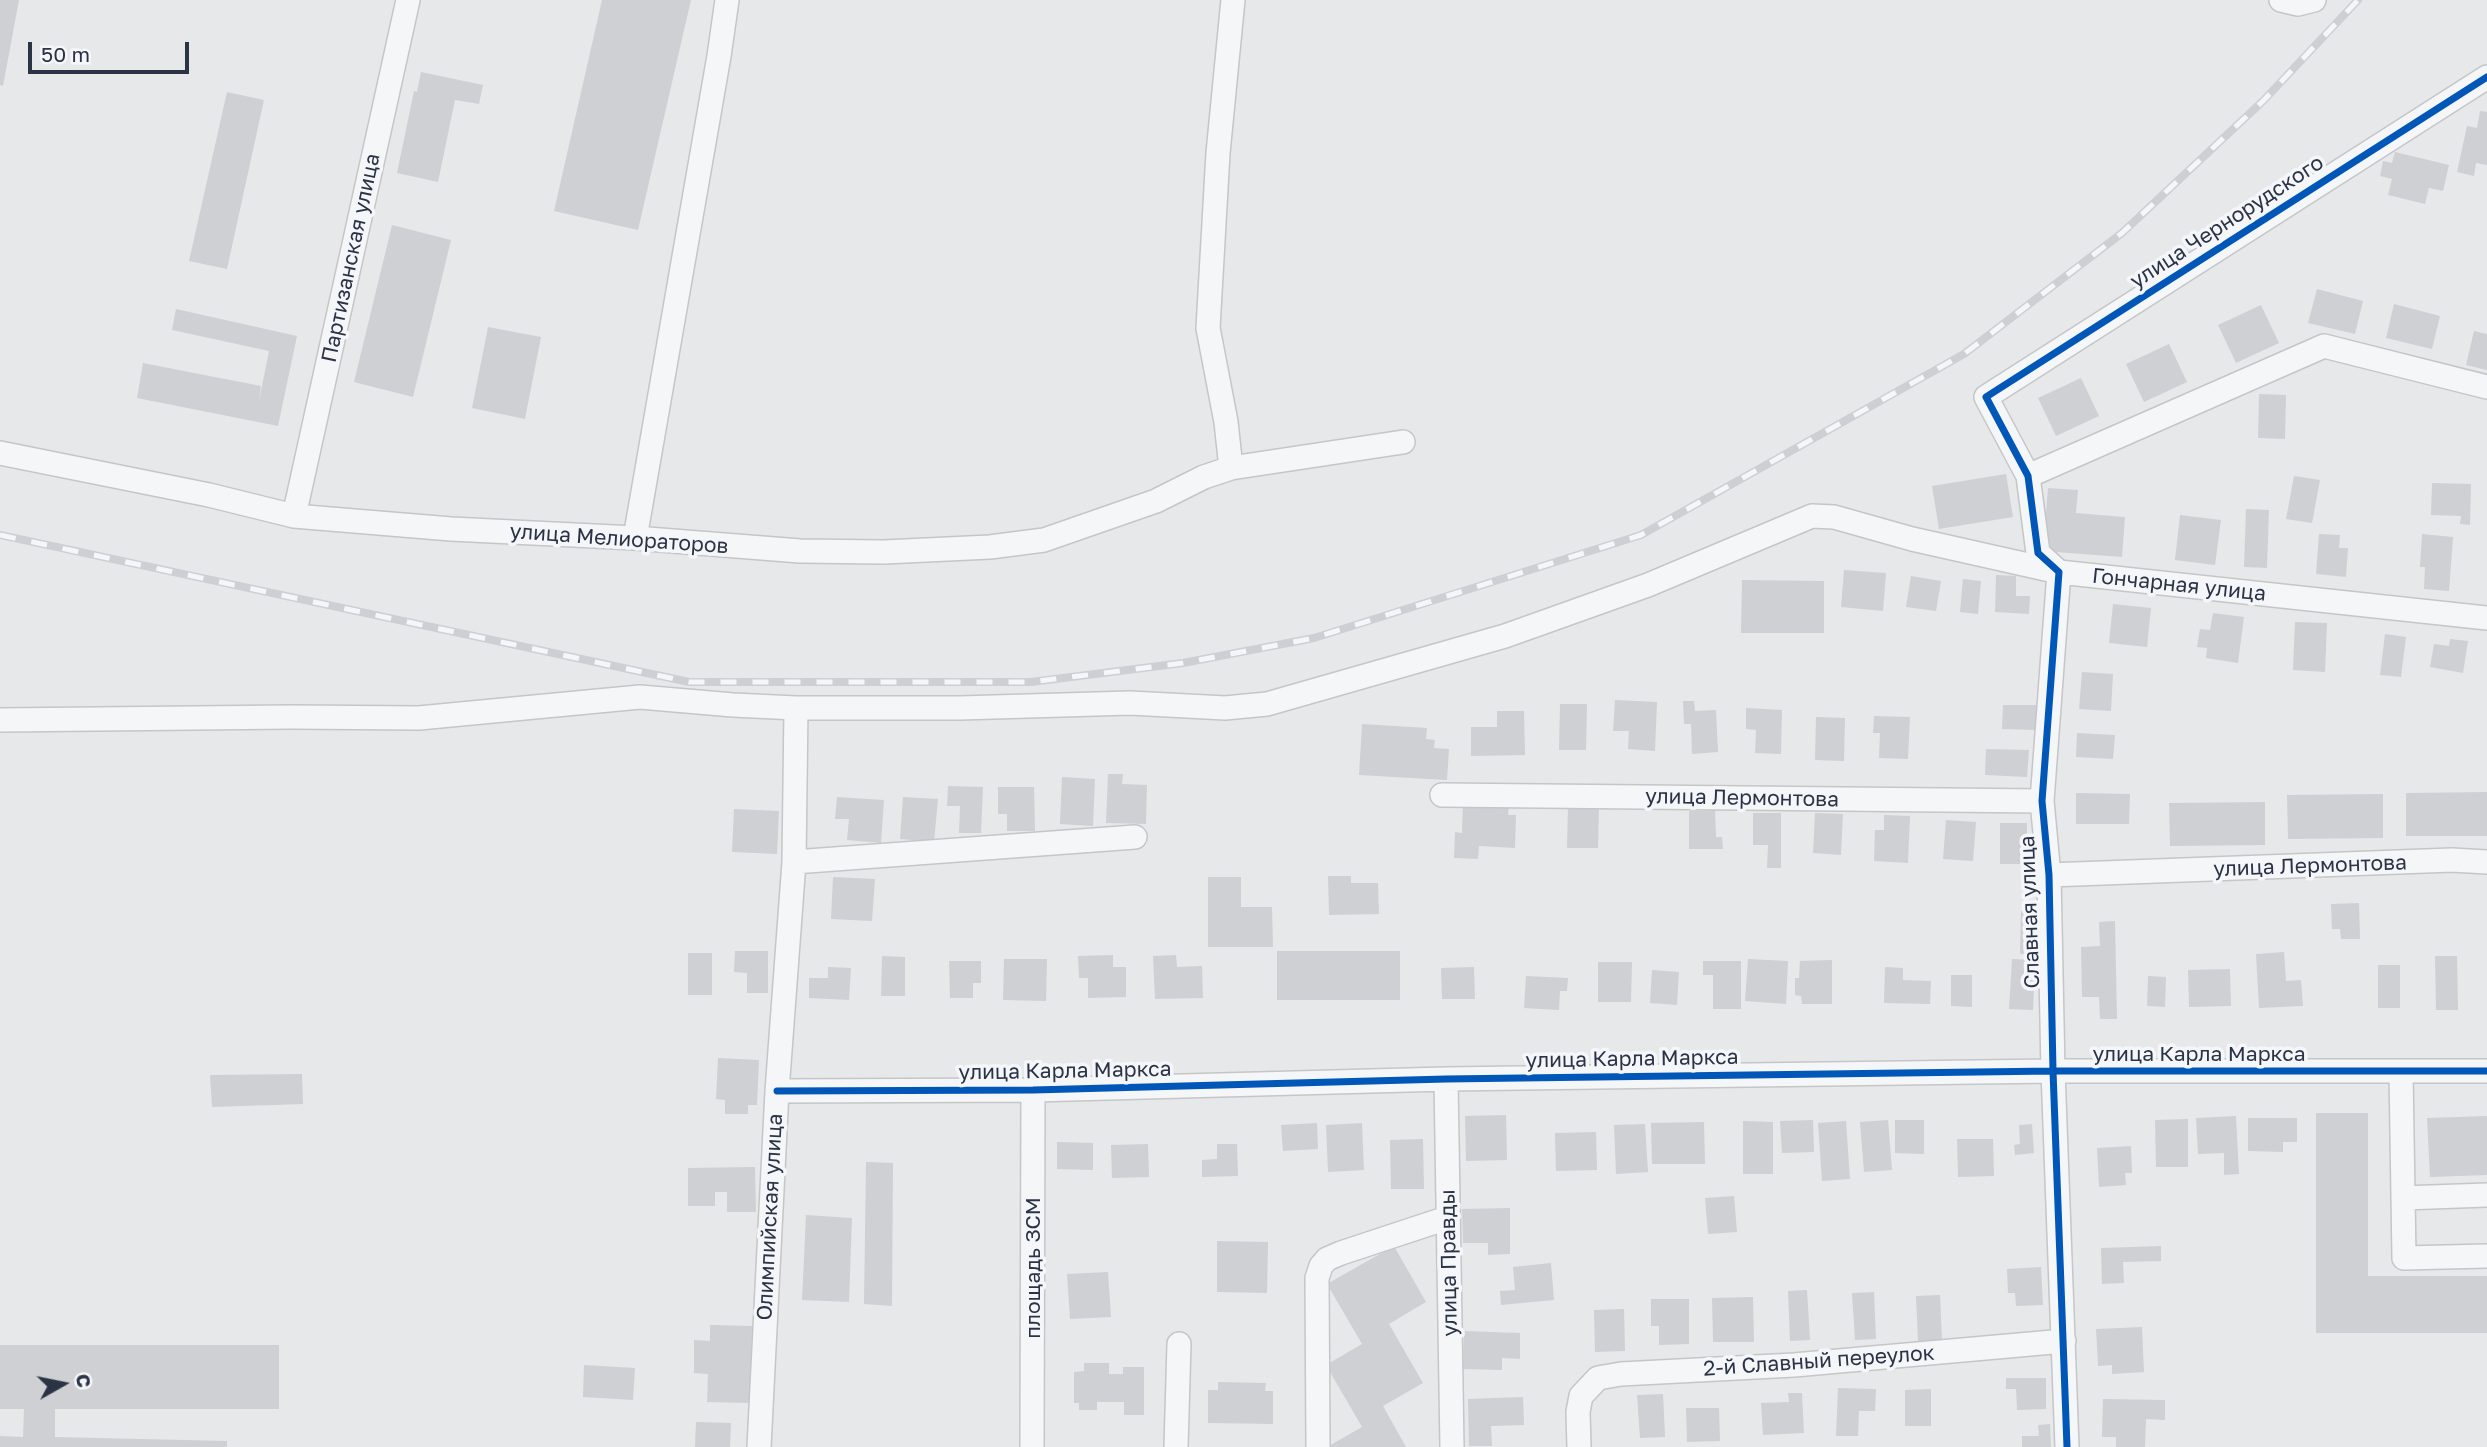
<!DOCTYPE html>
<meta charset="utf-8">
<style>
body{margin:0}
#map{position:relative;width:2487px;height:1447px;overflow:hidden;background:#e6e8ea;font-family:"Golos Text",sans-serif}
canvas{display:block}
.north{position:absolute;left:28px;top:1349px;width:70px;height:70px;-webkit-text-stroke:5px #f4f6f9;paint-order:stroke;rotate:81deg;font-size:19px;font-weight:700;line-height:28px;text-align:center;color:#2b3445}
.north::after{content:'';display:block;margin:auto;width:24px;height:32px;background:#2b3445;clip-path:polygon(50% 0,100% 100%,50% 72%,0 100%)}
.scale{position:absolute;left:28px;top:42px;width:161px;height:32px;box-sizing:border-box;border:4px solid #2b3445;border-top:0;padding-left:9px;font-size:21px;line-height:24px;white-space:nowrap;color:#2b3445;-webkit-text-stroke:5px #f4f6f9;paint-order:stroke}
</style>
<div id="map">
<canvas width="2487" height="1447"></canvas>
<div class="north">С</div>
<div class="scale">50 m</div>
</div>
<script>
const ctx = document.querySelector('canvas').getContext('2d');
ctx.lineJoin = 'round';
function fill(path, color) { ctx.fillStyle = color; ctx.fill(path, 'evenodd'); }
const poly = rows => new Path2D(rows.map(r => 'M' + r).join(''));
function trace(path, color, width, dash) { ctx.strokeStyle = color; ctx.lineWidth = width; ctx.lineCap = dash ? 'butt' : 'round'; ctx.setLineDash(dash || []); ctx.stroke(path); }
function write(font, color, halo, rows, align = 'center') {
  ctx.font = font + ' "Golos Text",sans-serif'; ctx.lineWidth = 7; ctx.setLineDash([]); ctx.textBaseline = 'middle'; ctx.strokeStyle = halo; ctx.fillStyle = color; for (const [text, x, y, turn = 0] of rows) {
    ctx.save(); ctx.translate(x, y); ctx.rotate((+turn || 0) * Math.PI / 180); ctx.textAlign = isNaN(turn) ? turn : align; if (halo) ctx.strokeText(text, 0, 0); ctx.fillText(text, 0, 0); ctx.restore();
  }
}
fill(poly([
 [0,0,19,0,3,86,0,85],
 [602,0,691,0,638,230,554,211],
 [421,72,483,85,479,104,455,100,438,182,397,173,414,91,417,92],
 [227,92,264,100,227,269,189,261],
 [2480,111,2487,112,2487,165,2476,163,2474,176,2457,172,2467,126,2477,128],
 [2395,152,2449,165,2443,191,2429,188,2425,204,2388,195,2392,179,2380,176,2383,161,2392,163],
 [392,225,451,240,413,397,354,382],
 [2317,289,2363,301,2355,334,2308,323],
 [2394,304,2440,316,2432,349,2386,338],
 [2261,305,2279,343,2236,363,2218,325],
 [176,309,297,336,278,426,137,398,143,363,261,386,259,401,269,351,172,330],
 [488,327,541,337,525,419,472,408],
 [2474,331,2487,334,2487,370,2466,365],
 [2169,344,2187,382,2144,402,2126,364],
 [2081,378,2099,416,2056,436,2038,398],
 [2259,394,2286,395,2285,439,2258,438],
 [2006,474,2013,517,1939,529,1932,486],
 [2294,476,2320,480,2312,523,2286,519],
 [2432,483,2471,484,2470,525,2460,524,2461,516,2431,515],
 [2048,488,2078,490,2076,513,2125,517,2122,557,2043,551],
 [2246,509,2269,510,2267,568,2244,567],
 [2180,515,2221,520,2215,565,2175,560],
 [2319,534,2340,535,2339,548,2348,548,2346,577,2316,574],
 [2422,534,2453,537,2449,591,2424,589,2425,567,2420,567],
 [1844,570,1886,573,1883,611,1841,607],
 [1996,575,2016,576,2016,596,2030,596,2029,614,1995,612],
 [1911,576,1941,581,1936,611,1906,607],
 [1963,579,1981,581,1978,614,1960,612],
 [1742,580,1824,581,1824,633,1741,633],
 [2113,604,2151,608,2147,647,2109,643],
 [2213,613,2244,617,2238,663,2206,658,2207,648,2197,647,2200,629,2210,630],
 [2295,622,2327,623,2325,672,2293,670],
 [2385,634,2406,637,2401,677,2380,675],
 [2450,639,2468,641,2463,673,2430,667,2434,644,2449,646],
 [2082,672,2113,674,2111,711,2079,709],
 [1615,700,1657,702,1655,751,1628,749,1629,731,1613,731],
 [1683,701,1694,701,1695,711,1716,710,1718,752,1692,754,1691,724,1684,724],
 [1560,704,1587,704,1586,750,1559,750],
 [2003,705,2037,705,2037,730,2002,729],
 [1746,708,1782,710,1781,754,1755,753,1756,730,1746,729],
 [1497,711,1524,711,1525,755,1471,756,1471,727,1497,727],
 [1874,716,1910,717,1908,759,1879,758,1880,733,1873,733],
 [1816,717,1845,718,1844,761,1815,760],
 [1362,724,1427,728,1426,739,1435,740,1434,748,1449,749,1447,780,1359,775],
 [2077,733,2115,735,2113,759,2076,757],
 [1986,749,2029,750,2027,777,1985,775],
 [1108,774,1123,774,1122,784,1147,785,1146,824,1106,823],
 [1062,777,1095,779,1093,826,1060,824],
 [948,786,983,787,981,833,959,833,960,806,947,806],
 [998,787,1034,787,1035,831,1007,831,1007,814,998,814],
 [2487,792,2487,836,2406,836,2406,793],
 [2076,793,2130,794,2129,824,2076,824],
 [2383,794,2383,838,2288,839,2287,795],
 [837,797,884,800,881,843,847,840,849,819,835,819],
 [903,797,938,799,934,842,900,839],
 [1463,801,1509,803,1508,815,1516,815,1515,848,1479,846,1478,859,1454,858,1455,832,1462,833],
 [2265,802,2265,845,2170,846,2169,803],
 [1568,806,1599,807,1598,848,1567,848],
 [734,809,779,811,777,854,732,852],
 [1715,810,1716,837,1722,837,1723,849,1689,849,1689,811],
 [1753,813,1781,813,1781,868,1767,868,1768,845,1753,845],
 [1815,813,1843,814,1841,855,1813,853],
 [1884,815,1910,816,1908,863,1874,861,1875,830,1884,830],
 [1946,820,1976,822,1973,861,1943,859],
 [2000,823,2027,823,2027,864,2000,864],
 [1328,876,1351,876,1351,883,1378,883,1379,914,1329,915],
 [833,877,875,879,872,921,831,919],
 [1208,877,1241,877,1241,907,1272,907,1273,947,1208,947],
 [2359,903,2360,939,2341,939,2340,929,2332,929,2331,904],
 [2021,911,2035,912,2034,954,2020,954],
 [2115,921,2117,1019,2100,1019,2099,997,2082,997,2081,947,2100,946,2099,922],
 [735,951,768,951,768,993,747,993,747,973,734,972],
 [1277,951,1400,951,1400,1000,1277,1000],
 [2284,952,2286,981,2301,980,2303,1006,2259,1008,2256,954],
 [688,953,712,953,712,995,688,995],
 [1113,955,1113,967,1126,967,1126,997,1088,998,1088,978,1079,978,1078,956],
 [1176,955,1177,967,1202,966,1203,998,1155,999,1153,956],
 [882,956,905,957,905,996,881,996],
 [2435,956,2457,956,2458,1010,2436,1010],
 [1004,959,1047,959,1046,1001,1003,1000],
 [1748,959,1788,961,1786,1004,1745,1001],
 [2012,959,2035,960,2033,1010,2009,1009],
 [1832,960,1832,1004,1802,1004,1801,996,1795,995,1795,978,1799,978,1800,961],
 [949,961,981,961,981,983,973,983,973,998,950,998],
 [1703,961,1741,961,1741,1009,1713,1009,1713,975,1703,975],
 [1598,962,1632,962,1631,1002,1598,1002],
 [2378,965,2400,965,2400,1008,2378,1008],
 [828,967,851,968,849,1000,809,998,809,978,828,978],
 [1474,967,1475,999,1442,999,1441,968],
 [1885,967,1903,968,1903,980,1931,981,1930,1004,1884,1003],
 [2230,969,2231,1006,2189,1007,2188,970],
 [1652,970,1679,972,1677,1005,1650,1003],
 [1951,975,1972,975,1972,1007,1951,1006],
 [1526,976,1568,978,1567,991,1560,991,1559,1010,1524,1008],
 [2148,976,2166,977,2165,1007,2147,1006],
 [718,1058,759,1060,757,1105,748,1105,748,1114,725,1114,725,1100,716,1099],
 [302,1074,303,1104,212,1107,210,1075],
 [2316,1113,2368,1113,2368,1276,2487,1276,2487,1333,2316,1333],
 [1506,1115,1507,1160,1466,1161,1465,1116],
 [2236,1116,2239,1174,2224,1175,2224,1153,2198,1154,2196,1118],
 [2487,1116,2487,1175,2430,1177,2427,1118],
 [2248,1118,2297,1118,2297,1142,2283,1142,2283,1152,2248,1151],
 [2188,1119,2188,1167,2156,1167,2155,1120],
 [1813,1120,1814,1152,1782,1153,1780,1121],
 [1888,1120,1892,1170,1864,1172,1860,1122],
 [1895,1120,1924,1120,1924,1154,1895,1153],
 [1743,1121,1773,1122,1773,1174,1743,1174],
 [1846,1121,1850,1179,1822,1181,1818,1123],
 [1704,1122,1705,1164,1652,1164,1651,1123],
 [1317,1123,1318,1149,1283,1151,1281,1125],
 [1362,1123,1364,1170,1328,1172,1326,1125],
 [1645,1124,1648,1172,1616,1174,1614,1125],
 [2032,1124,2034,1153,2015,1155,2014,1145,2020,1144,2019,1125],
 [1596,1132,1597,1170,1556,1171,1555,1133],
 [1423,1139,1424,1189,1391,1189,1390,1140],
 [1957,1139,1993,1139,1994,1176,1958,1177],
 [1057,1142,1093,1143,1093,1170,1057,1169],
 [1148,1144,1149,1177,1112,1178,1111,1145],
 [1217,1144,1237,1144,1238,1176,1202,1177,1202,1160,1217,1159],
 [2131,1146,2132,1173,2125,1173,2126,1185,2099,1187,2097,1148],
 [866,1162,893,1163,892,1306,864,1304],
 [755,1167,756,1212,727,1212,727,1192,715,1192,715,1206,688,1206,688,1168],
 [1734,1196,1737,1232,1708,1234,1705,1198],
 [1510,1208,1510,1254,1488,1255,1488,1243,1463,1243,1462,1209],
 [806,1215,852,1218,849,1302,802,1300],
 [1217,1241,1268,1242,1267,1293,1217,1292],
 [1394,1246,1426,1302,1389,1324,1423,1383,1383,1406,1406,1447,1327,1447,1362,1427,1326,1365,1362,1344,1327,1284],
 [2161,1246,2161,1261,2123,1262,2124,1283,2102,1284,2101,1248],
 [1551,1263,1554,1300,1501,1305,1500,1291,1515,1290,1513,1267],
 [2041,1267,2043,1305,2016,1306,2015,1293,2008,1293,2007,1269],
 [1108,1272,1111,1317,1070,1319,1067,1274],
 [1807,1290,1810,1340,1790,1341,1788,1291],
 [1874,1292,1876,1339,1855,1340,1852,1293],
 [1940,1295,1942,1340,1918,1341,1916,1296],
 [1753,1297,1754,1342,1713,1342,1712,1298],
 [1651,1299,1689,1299,1689,1344,1659,1345,1659,1326,1651,1326],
 [1624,1309,1625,1351,1595,1352,1594,1310],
 [710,1325,752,1326,750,1403,707,1402,708,1374,694,1373,694,1340,710,1341],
 [2142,1327,2144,1372,2112,1374,2112,1365,2098,1366,2096,1329],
 [1464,1331,1520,1333,1520,1359,1502,1358,1502,1370,1463,1369],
 [0,1345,279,1345,279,1409,55,1409,55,1437,227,1441,227,1447,0,1447,0,1436,23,1437,24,1409,0,1409],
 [1084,1363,1109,1363,1109,1374,1123,1374,1123,1367,1144,1367,1144,1415,1124,1415,1124,1402,1097,1402,1097,1410,1079,1410,1079,1403,1074,1403,1074,1372,1084,1371],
 [584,1365,635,1368,633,1400,583,1397],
 [2006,1378,2046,1378,2046,1409,2017,1410,2016,1389,2006,1389],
 [1218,1382,1266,1383,1265,1391,1273,1391,1273,1424,1208,1423,1208,1390,1218,1390],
 [1838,1388,1876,1389,1875,1411,1859,1411,1858,1436,1836,1436],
 [1931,1389,1931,1426,1905,1426,1905,1390],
 [1788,1393,1802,1393,1804,1433,1763,1435,1761,1403,1789,1402],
 [1663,1394,1665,1437,1640,1438,1637,1395],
 [1523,1397,1524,1425,1491,1426,1492,1446,1469,1446,1468,1399],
 [2103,1399,2165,1400,2165,1420,2146,1419,2145,1447,2116,1447,2116,1437,2102,1437],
 [1686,1408,1719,1408,1720,1441,1687,1442],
 [696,1422,731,1423,730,1447,695,1447],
 [2050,1424,2051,1447,2022,1447,2022,1436,2039,1436,2038,1425]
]), '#ced0d3');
const minor = poly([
 [2281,0,2298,4,2314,0],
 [0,453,209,495,294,516,451,529,635,538,800,551,884,552,990,547,1044,540,1156,501,1204,477,1231,468,1403,442],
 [1231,468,1226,422,1208,328,1218,153,1233,0],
 [2028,476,2324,346,2487,387],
 [294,516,408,0],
 [635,538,719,56,727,0],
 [0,720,291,717,419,718,640,697,733,705,796,708,960,708,1130,703,1225,708,1267,704,1505,636,1648,585,1812,516,1834,517,1912,539,2059,572,2487,618],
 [1442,795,2042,801],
 [794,862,1135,837],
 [2049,875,2452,860,2487,862],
 [2401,1072,2404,1258,2487,1256],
 [1446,1079,1452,1447],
 [777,1091,1033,1090,1446,1079,2053,1071,2487,1071],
 [2403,1198,2487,1195],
 [759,1447,777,1091,794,862,796,708],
 [1032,1447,1033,1090],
 [1176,1447,1179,1344],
 [1318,1447,1317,1278,1321,1266,1327,1259,1341,1253,1447,1218],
 [1579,1447,1578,1412,1581,1396,1598,1378,1621,1374,1794,1365,2064,1341],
 [2067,1447,2053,1071,2049,875,2042,801,2059,572,2038,553,2028,476,1986,397,2487,77]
]);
trace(minor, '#c4c6c8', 26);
trace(minor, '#f5f6f7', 23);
const rail = poly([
 [0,535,689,682,1031,682,1183,663,1314,638,1641,535,1964,354,2122,233,2263,101,2358,0]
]);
trace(rail, '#cecfd2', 8);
trace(rail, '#f4f6f9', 5, [16]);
trace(poly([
 [777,1091,1033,1090,1446,1079,2053,1071,2487,1071],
 [2067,1447,2053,1071,2049,875,2042,801,2059,572,2038,553,2028,476,1986,397,2487,77]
]), '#0057b8', 7);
write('21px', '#2b3445', '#f4f6f9', [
 ["улица Чернорудского",2227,222,-33],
 ["Партизанская улица",351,258,-78],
 ["улица Мелиораторов",619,539,4],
 ["Гончарная улица",2179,585,6],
 ["улица Лермонтова",1742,798,1],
 ["улица Лермонтова",2310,866,-2],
 ["Славная улица",2030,912,-92],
 ["улица Карла Маркса",2199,1054],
 ["улица Карла Маркса",1632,1059,-1],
 ["улица Карла Маркса",1065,1071,-1],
 ["Олимпийская улица",770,1217,-87],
 ["улица Правды",1449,1263,-91],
 ["площадь ЗСМ",1033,1268,-90],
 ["2-й Славный переулок",1819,1361,-4]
]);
</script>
